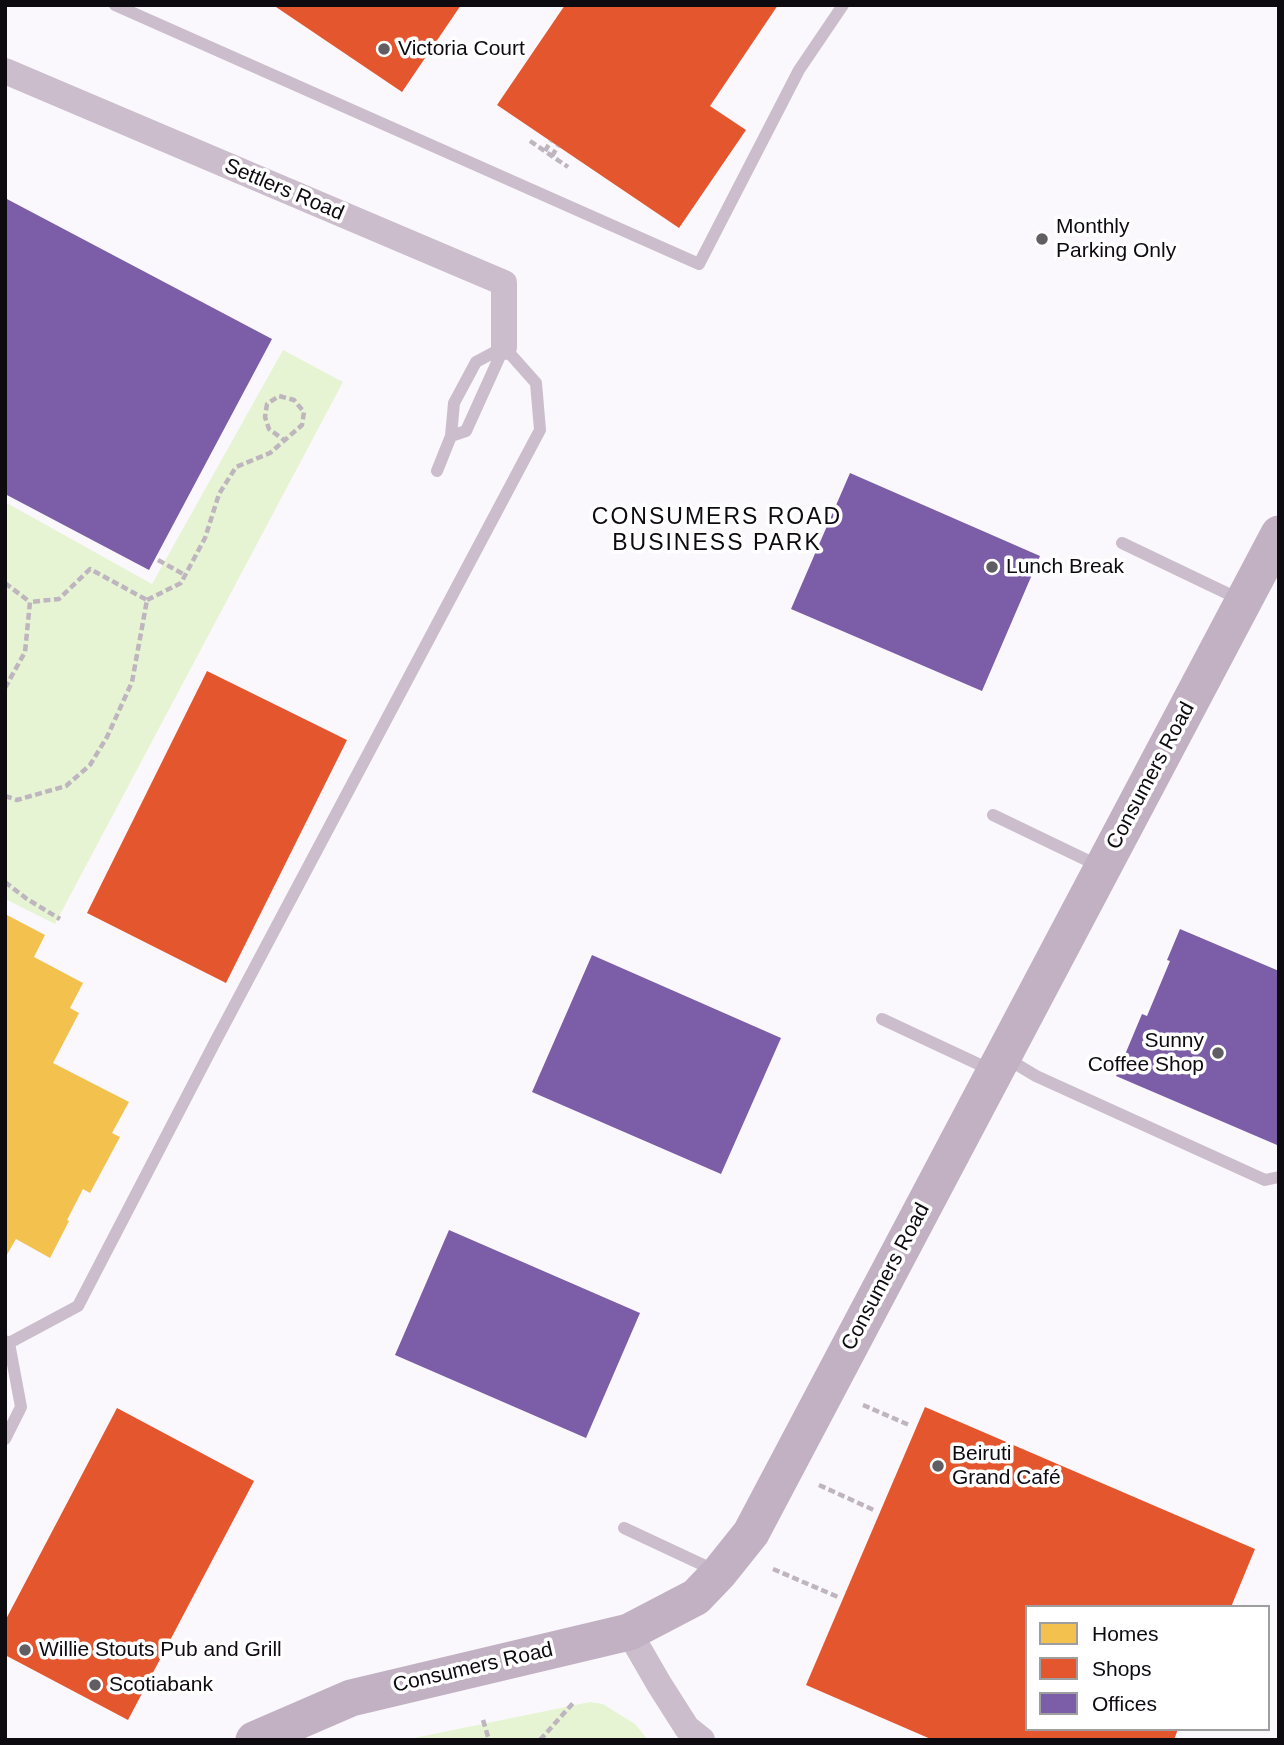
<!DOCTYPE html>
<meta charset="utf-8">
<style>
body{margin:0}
#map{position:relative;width:1284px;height:1745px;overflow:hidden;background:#faf8fd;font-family:Helvetica,sans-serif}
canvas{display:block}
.frame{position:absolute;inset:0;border:7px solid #0d0a10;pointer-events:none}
.legend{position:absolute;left:1025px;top:1605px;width:245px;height:126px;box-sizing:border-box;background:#fff;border:2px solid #9e9d9f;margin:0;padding:9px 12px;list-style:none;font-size:21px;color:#0d0a10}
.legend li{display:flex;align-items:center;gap:14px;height:35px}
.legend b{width:35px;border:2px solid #9e9d9f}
</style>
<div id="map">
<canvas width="1284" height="1745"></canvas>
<div class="frame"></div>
<ul class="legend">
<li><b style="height:19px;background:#f2c14e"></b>Homes</li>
<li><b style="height:19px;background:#e4572e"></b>Shops</li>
<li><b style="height:19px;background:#7b5ea7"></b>Offices</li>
</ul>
</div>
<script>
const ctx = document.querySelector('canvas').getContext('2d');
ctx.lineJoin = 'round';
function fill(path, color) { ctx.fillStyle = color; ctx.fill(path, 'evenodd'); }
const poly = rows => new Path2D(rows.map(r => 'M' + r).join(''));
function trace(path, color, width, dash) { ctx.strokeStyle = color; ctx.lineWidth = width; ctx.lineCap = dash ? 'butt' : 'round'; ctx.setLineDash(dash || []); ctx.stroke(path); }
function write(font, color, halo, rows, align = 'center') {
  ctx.font = font + ' Helvetica,sans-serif'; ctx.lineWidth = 7; ctx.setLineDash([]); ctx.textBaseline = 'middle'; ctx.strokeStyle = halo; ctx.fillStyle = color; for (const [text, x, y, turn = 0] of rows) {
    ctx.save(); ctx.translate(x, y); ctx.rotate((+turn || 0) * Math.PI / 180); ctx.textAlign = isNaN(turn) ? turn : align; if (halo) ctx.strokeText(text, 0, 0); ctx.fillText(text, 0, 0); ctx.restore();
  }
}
fill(poly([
 [283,350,343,382,55,924,5,899,5,502,152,584],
 [590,1702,603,1704,635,1724,648,1740,404,1740]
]), '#e6f4d4');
fill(poly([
 [5,914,45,935,34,957,83,983,70,1008,79,1013,53,1063,129,1102,112,1133,120,1137,90,1193,83,1189,67,1220,69,1221,50,1258,16,1239,5,1258,5,1050,7,1047,5,1046]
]), '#f2c14e');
fill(poly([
 [273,5,461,5,402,92],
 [565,5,778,5,710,106,746,130,679,228,497,105],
 [207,671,347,740,226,983,87,913],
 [925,1407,1255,1549,1231,1607,1027,1607,1027,1729,1178,1729,1174,1740,933,1740,806,1685],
 [117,1408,254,1481,128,1720,5,1655,5,1621]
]), '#e4572e');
fill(poly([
 [5,198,272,339,149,570,5,494],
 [850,473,1040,556,982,691,791,609],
 [1180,929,1279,971,1279,1141,1277,1145,1116,1076,1142,1014,1147,1016,1170,961,1167,960],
 [592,955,781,1038,721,1174,532,1092],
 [449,1230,640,1313,586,1438,395,1355]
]), '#7b5ea7');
trace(poly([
 [530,141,568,167],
 [545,151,551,141],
 [552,156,558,146],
 [158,560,185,575],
 [5,583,30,602],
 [147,600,181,583,205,538,219,494,236,467,270,453,302,425,304,412,294,400,279,396,267,404,265,417,269,429,284,440],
 [5,688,25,652,30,602,59,599,90,569,147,600],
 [5,796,17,800,66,786,90,765,107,737,132,682,147,600],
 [5,882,27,899,60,919],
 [863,1405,909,1425],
 [819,1485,876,1511],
 [773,1569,838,1597],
 [483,1720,489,1740],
 [540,1740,574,1702]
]), '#beb5be', 4.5, [7, 3.5]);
trace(poly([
 [115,5,699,264,799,70,843,5],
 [504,347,466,431,451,436,454,403,476,362,504,347],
 [437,471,451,436],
 [1122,543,1241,600],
 [993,815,1099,866],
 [882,1019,991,1070],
 [1006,1058,1036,1076,1265,1180,1279,1177],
 [5,1341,9,1343,78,1306,214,1044,540,430,536,383,504,347],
 [5,1439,21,1407,9,1343],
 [624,1528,716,1571]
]), '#cbbdcc', 12);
trace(poly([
 [5,71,504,283,504,347],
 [629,1632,659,1684,687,1728,702,1740]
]), '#cbbdcc', 26);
trace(poly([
 [254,1740,351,1698,629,1632,696,1597,719,1573,751,1533,1279,534]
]), '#c2b1c2', 37);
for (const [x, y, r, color] of [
 [384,49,7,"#605d63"],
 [1042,239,7,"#605d63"],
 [992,567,7,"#605d63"],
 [1218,1053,7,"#605d63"],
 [938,1466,7,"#605d63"],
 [25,1650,7,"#605d63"],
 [95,1685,7,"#605d63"]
]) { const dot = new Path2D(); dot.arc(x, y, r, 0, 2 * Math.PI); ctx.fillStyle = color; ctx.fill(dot); trace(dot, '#fff', 2.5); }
write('21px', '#0d0a10', '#fff', [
 ["Victoria Court",398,49],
 ["Monthly",1056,227],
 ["Parking Only",1056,251],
 ["Lunch Break",1006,567],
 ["Sunny",1204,1041,"right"],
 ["Coffee Shop",1204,1065,"right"],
 ["Beiruti",952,1454],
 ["Grand Café",952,1478],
 ["Willie Stouts Pub and Grill",39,1650],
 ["Scotiabank",109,1685]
], 'left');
write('21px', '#0d0a10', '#fff', [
 ["Settlers Road",284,190,23],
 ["Consumers Road",1151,776,-62],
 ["Consumers Road",886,1277,-62],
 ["Consumers Road",473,1668,-13]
]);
ctx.letterSpacing = '2px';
write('23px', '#0d0a10', '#fff', [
 ["CONSUMERS ROAD",717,518],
 ["BUSINESS PARK",717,544]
]);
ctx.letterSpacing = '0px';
</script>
